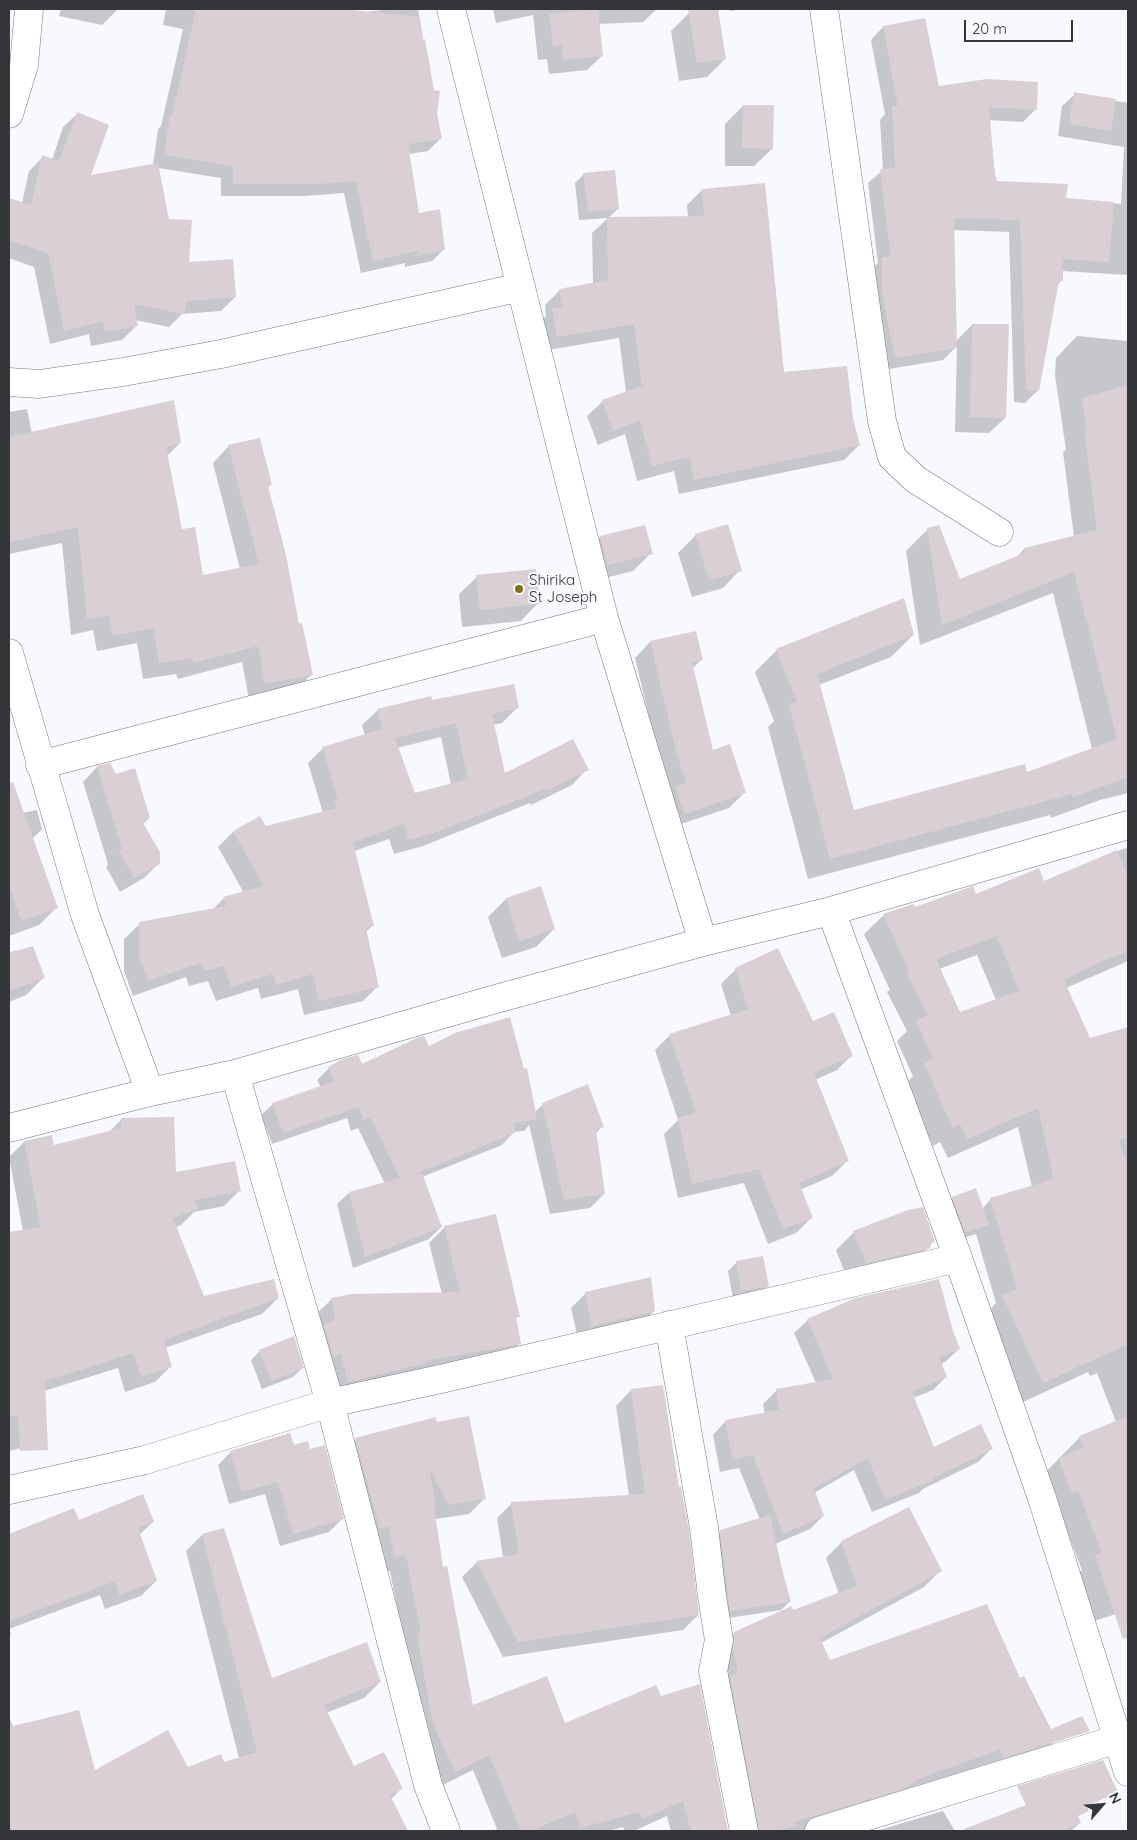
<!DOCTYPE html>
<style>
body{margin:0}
#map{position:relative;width:1137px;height:1840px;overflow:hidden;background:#f7f9ff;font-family:Quicksand,sans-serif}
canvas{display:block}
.frame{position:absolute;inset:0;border:10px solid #343639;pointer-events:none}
.north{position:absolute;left:1077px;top:1780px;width:50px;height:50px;-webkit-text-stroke:4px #f7f9ff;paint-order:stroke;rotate:63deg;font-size:14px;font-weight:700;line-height:20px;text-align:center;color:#343639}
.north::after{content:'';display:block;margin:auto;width:18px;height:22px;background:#343639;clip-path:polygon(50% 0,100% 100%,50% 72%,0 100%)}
.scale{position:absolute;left:964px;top:20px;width:109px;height:22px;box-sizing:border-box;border:2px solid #343639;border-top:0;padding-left:6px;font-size:15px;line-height:18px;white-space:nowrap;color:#343639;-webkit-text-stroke:4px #f7f9ff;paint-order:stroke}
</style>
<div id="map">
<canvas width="1137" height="1840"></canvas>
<div class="frame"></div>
<div class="north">N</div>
<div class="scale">20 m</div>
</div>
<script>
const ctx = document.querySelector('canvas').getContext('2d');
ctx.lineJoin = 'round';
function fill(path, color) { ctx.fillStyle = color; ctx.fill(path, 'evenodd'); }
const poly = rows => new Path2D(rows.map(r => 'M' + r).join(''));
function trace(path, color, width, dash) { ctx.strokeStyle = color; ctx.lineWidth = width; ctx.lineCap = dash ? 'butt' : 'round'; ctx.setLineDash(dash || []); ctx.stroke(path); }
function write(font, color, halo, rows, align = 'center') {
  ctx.font = font + ' Quicksand,sans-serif'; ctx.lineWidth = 4; ctx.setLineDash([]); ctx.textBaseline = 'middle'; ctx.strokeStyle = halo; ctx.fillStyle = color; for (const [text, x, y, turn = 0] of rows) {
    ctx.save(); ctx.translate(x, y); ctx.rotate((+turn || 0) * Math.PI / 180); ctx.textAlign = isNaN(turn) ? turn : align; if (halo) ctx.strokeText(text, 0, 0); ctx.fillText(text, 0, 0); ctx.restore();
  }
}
fill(poly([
 [61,9,118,9,102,25,59,16],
 [166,9,329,9,365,12,391,9,418,9,440,139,428,151,409,154,418,214,444,249,432,261,405,267,405,263,361,273,344,193,305,196,221,196,221,178,158,168,168,220,188,264,235,297,221,311,182,314,169,327,135,320,136,326,122,340,91,346,89,334,50,344,34,267,9,258,9,199,22,203,29,171,43,157,52,160,63,127,77,114,89,176,153,165,158,129,161,126,183,29,163,25],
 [493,9,657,9,643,22,599,24,602,56,587,70,549,74,547,59,538,60,533,15,496,23],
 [717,9,725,59,707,77,679,81,671,31,689,13],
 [729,9,744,9,730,11],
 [924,19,938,88,1036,109,1023,122,988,120,996,182,1065,199,1121,204,1124,147,1058,136,1062,106,1075,94,1128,103,1128,275,1062,271,1062,280,1056,286,1038,390,1025,403,1014,402,1009,232,953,230,955,342,972,325,1005,418,989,433,955,432,957,346,943,360,883,370,871,270,878,263,868,183,883,170,880,120,885,114,871,40,883,27],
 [743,106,772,149,754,166,725,166,725,124],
 [584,174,618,209,608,218,688,217,687,205,702,190,783,373,852,418,859,445,844,460,679,494,674,471,637,481,625,434,598,445,587,416,603,401,626,392,619,338,542,351,538,324,546,316,545,305,560,290,593,284,592,233,608,218,579,220,575,183],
 [1077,336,1128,341,1128,431,1121,433,1128,496,1128,573,1108,578,1128,657,1128,793,1100,800,1051,818,1050,815,808,879,768,727,774,721,755,672,777,650,913,635,891,657,819,685,853,811,1026,773,1092,749,1053,593,920,645,906,551,928,529,959,580,1015,559,1024,549,1074,537,1063,452,1066,450,1055,375,1056,358],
 [27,409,32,434,180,443,167,456,181,531,202,576,240,569,213,463,229,446,270,485,267,488,298,625,311,675,295,691,249,699,242,662,178,679,176,674,143,679,137,643,97,651,93,630,71,635,62,543,9,554,9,412],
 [645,526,651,553,633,571,589,582,582,555,600,537],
 [696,535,740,570,723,588,692,597,678,553],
 [477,577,538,603,521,621,462,627,459,594],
 [695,632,701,660,692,669,712,752,745,792,729,808,669,828,661,767,635,658,650,642],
 [431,702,518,707,502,723,493,725,504,775,587,769,572,785,531,805,530,803,423,846,394,854,389,839,354,851,373,925,366,932,378,986,363,1001,304,1015,298,989,261,999,258,988,216,1001,208,981,189,986,186,977,133,996,124,971,124,939,140,924,212,910,224,898,244,893,218,847,233,832,265,828,323,813,308,763,323,748,365,736,362,725,378,710],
 [441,737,451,785,414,795,397,748],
 [109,764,115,775,149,818,143,824,159,863,144,878,120,892,106,867,108,864,83,782,97,767],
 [18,798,22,813,37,810,42,829,32,839,56,908,39,925,9,936,9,800],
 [1128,847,1128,961,1066,988,1089,1040,1128,1034,1128,1610,1091,1622,1076,1576,1082,1570,1059,1510,1039,1479,1080,1437,1116,1422,1097,1373,1090,1376,1088,1372,1023,1402,984,1316,996,1303,976,1234,957,1240,944,1206,953,1198,982,1209,991,1199,1032,1187,1018,1127,948,1158,940,1142,933,1146,906,1083,913,1076,897,1041,907,1031,887,992,890,990,864,934,884,915,1043,882],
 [977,955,996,1000,960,1013,939,969],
 [540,888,554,929,536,947,502,958,488,917,506,899],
 [16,950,44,977,26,995,9,1002,9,953],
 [736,969,812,1023,852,1055,837,1070,815,1080,847,1161,832,1176,800,1190,811,1218,796,1233,768,1244,744,1183,678,1198,664,1134,678,1120,655,1050,670,1035,731,1016,721,984],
 [429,1048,534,1113,543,1104,602,1127,595,1134,604,1194,590,1208,550,1214,529,1125,524,1131,514,1132,502,1145,422,1177,441,1227,429,1239,353,1268,337,1204,349,1193,385,1184,358,1128,351,1131,347,1118,272,1144,261,1115,273,1104,321,1087,317,1080,329,1068,362,1066],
 [122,1119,175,1174,240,1190,224,1206,194,1212,181,1225,176,1227,203,1297,278,1298,262,1314,165,1348,170,1367,155,1382,125,1392,118,1368,44,1391,30,1446,9,1451,9,1234,23,1231,9,1157,24,1142,53,1147,108,1133],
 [445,1227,518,1316,515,1319,519,1344,504,1359,332,1397,316,1314,332,1299,442,1294,429,1243],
 [854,1232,934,1241,911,1266,848,1281,836,1250],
 [737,1262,768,1286,759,1294,733,1299,728,1271],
 [585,1294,654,1311,640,1325,578,1339,571,1308],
 [808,1320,952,1331,959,1349,945,1362,941,1364,946,1377,933,1390,913,1398,933,1449,991,1449,978,1462,923,1489,919,1493,872,1512,854,1470,814,1493,823,1516,810,1529,775,1544,790,1601,781,1610,722,1619,712,1540,721,1531,760,1520,739,1468,720,1472,713,1435,726,1421,765,1414,763,1404,777,1390,816,1383,794,1333],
 [260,1351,302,1368,293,1377,262,1389,251,1360],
 [631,1390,698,1615,683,1630,503,1657,462,1577,477,1562,503,1558,497,1518,512,1503,629,1496,616,1406],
 [436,1423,485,1498,469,1514,435,1519,442,1568,472,1707,565,1725,699,1686,727,1831,671,1831,667,1816,634,1831,625,1831,623,1827,608,1831,495,1831,497,1829,473,1770,439,1787,405,1648,390,1571,378,1573,340,1455,356,1439],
 [231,1452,342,1519,329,1532,280,1546,265,1494,229,1504,218,1465],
 [78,1522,153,1522,139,1535,156,1581,141,1596,105,1609,100,1595,9,1629,11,1634,9,1637,9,1553],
 [223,1529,271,1680,380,1682,364,1698,326,1713,354,1768,401,1789,391,1799,407,1831,169,1831,152,1793,239,1758,186,1551,202,1535],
 [842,1542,940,1571,924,1587,821,1643,829,1661,1019,1680,1055,1741,1040,1757,988,1773,984,1765,920,1787,911,1797,803,1830,803,1831,741,1831,718,1649,734,1633,839,1594,826,1558],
 [9,1716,13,1727,94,1772,140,1747,157,1831,9,1831],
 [943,1811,955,1831,876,1831],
 [1005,1814,1080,1823,1071,1831,961,1831]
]), '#0003');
fill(poly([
 [196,9,341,9,420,17,423,40,425,39,434,90,440,91,437,113,442,139,408,144,419,213,440,209,445,250,417,256,417,251,373,261,356,181,318,184,233,184,233,166,164,155,170,115,172,116],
 [598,9,603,56,563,60,562,45,553,46,549,14],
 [688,9,718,9,726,59,697,63],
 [925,18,939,86,987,79,1038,82,1037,110,989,107,995,177,996,177,997,181,1068,184,1066,198,1114,202,1109,262,1063,259,1063,281,1059,281,1039,391,1026,390,1020,220,954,218,957,348,895,358,882,293,882,257,891,257,880,169,895,168,892,106,898,106,883,26],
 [1074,92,1116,99,1111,131,1069,124],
 [743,105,774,105,773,149,742,148],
 [77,112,109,125,91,175,158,163,169,219,192,220,189,262,233,259,236,297,187,301,184,314,134,304,138,326,105,332,103,321,64,331,48,253,9,240,9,198,31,205,42,155,59,161],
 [615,170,619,209,588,212,583,173],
 [765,183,784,372,847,366,853,418,860,445,694,480,689,457,652,466,640,420,613,431,602,400,642,386,634,324,557,337,552,308,562,307,559,289,608,280,607,217,704,216,702,189],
 [972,324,1009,324,1006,418,970,417],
 [1128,385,1128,777,1073,797,1072,794,830,859,789,704,797,702,776,649,904,598,914,635,817,674,854,810,1025,764,1027,772,1117,739,1074,572,942,625,927,528,939,525,960,579,1025,553,1024,548,1097,530,1084,430,1087,430,1082,398],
 [174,400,181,443,166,447,182,529,195,527,203,575,259,564,228,445,260,438,272,485,268,486,286,555,299,624,302,623,313,675,265,684,258,646,194,663,192,658,159,663,153,628,113,636,109,615,87,619,78,527,9,542,9,437],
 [728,524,742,571,709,580,695,534],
 [645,525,653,554,607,565,600,536],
 [536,569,540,604,480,610,476,575],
 [696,631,703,660,692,662,713,750,730,744,746,793,684,814,675,786,686,783,676,751,650,641],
 [514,684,519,708,492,714,505,773,573,739,589,770,546,791,545,789,439,831,409,840,404,824,353,842,374,926,366,928,379,987,319,1001,313,974,276,985,273,974,231,987,224,966,204,971,201,963,148,981,139,955,139,922,226,906,223,897,264,886,233,831,260,816,266,826,337,808,334,801,338,799,322,747,382,729,377,709,431,696,432,700],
 [456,723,468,779,415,793,395,738],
 [110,763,116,774,135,768,150,818,142,821,160,852,160,864,134,878,119,851,122,849,97,766],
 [13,782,58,908,21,921,9,885,9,783],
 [1117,850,1128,876,1128,951,1095,964,1064,980,1090,1038,1128,1027,1128,1137,1119,1140,1128,1169,1128,1344,1043,1383,1002,1295,1017,1289,990,1198,1054,1179,1038,1108,967,1139,960,1124,952,1127,924,1063,933,1058,916,1021,928,1015,906,972,909,970,883,914,913,904,915,907,973,886,976,894,1039,868,1044,881],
 [997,936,1019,991,960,1012,936,959],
 [541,886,555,929,519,941,506,898],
 [33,946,45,978,9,991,9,953],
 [778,948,813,1021,834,1012,853,1056,814,1073,849,1161,799,1183,813,1218,783,1229,759,1169,692,1184,678,1118,696,1113,669,1034,748,1009,735,968],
 [510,1017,524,1069,527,1068,537,1119,514,1123,515,1133,410,1176,422,1173,442,1227,365,1257,349,1192,400,1178,370,1117,363,1120,359,1107,283,1133,272,1103,335,1081,328,1067,343,1059,358,1055,362,1064,419,1037,424,1036,429,1046,455,1033],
 [588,1084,604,1127,596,1130,605,1194,564,1200,542,1103],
 [174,1117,176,1172,235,1161,241,1191,195,1200,198,1209,173,1218,204,1296,274,1279,279,1298,164,1340,172,1367,141,1377,133,1353,45,1381,48,1450,20,1451,18,1416,9,1417,9,1232,41,1227,24,1141,52,1135,54,1145,121,1128,121,1118],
 [976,1188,989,1225,965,1232,952,1197],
 [923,1207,935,1242,929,1244,931,1248,866,1263,853,1231,908,1210],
 [496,1214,520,1317,516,1317,521,1344,425,1361,426,1363,348,1382,341,1353,333,1357,324,1324,335,1320,331,1298,351,1294,460,1292,444,1226],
 [763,1256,769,1286,741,1291,736,1261],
 [651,1277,655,1311,592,1326,585,1292],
 [939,1279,953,1331,960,1349,939,1357,947,1377,912,1392,934,1447,981,1424,993,1449,933,1478,934,1480,885,1500,868,1458,814,1488,824,1516,783,1534,753,1455,733,1460,725,1420,779,1410,776,1389,833,1379,807,1319,856,1298],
 [294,1336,304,1368,271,1381,259,1350],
 [663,1385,679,1487,681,1487,689,1530,699,1615,518,1642,476,1561,519,1554,511,1502,645,1494,631,1389],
 [469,1416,486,1499,448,1505,429,1467,436,1506,434,1507,443,1567,447,1566,473,1705,547,1676,565,1723,656,1685,661,1696,700,1684,728,1831,691,1831,683,1801,643,1819,639,1812,580,1828,575,1812,531,1831,521,1831,489,1755,455,1772,444,1747,443,1747,432,1720,417,1633,421,1633,406,1555,394,1557,389,1526,380,1529,355,1438,436,1417,437,1422],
 [1128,1416,1128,1638,1123,1639,1095,1555,1102,1553,1078,1491,1072,1493,1058,1458,1083,1448,1079,1436],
 [290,1433,294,1445,308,1441,310,1449,325,1445,344,1519,293,1534,278,1482,242,1492,230,1451],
 [143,1494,154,1522,138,1528,157,1581,119,1595,115,1581,9,1621,9,1534,74,1508,79,1520],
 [909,1507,942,1571,820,1638,830,1660,987,1604,1020,1678,1024,1676,1051,1729,1082,1716,1090,1731,1004,1758,1000,1750,925,1776,900,1790,794,1822,796,1826,775,1831,759,1831,730,1676,738,1673,733,1648,734,1632,792,1606,793,1610,857,1586,841,1541],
 [770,1515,783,1573,791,1602,730,1611,720,1530],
 [224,1528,272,1678,367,1642,381,1682,324,1705,354,1766,384,1752,403,1789,390,1795,408,1831,9,1831,9,1727,79,1710,95,1770,168,1730,188,1767,221,1754,224,1762,257,1752,202,1534],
 [1103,1760,1118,1792,1087,1806,1089,1811,1078,1816,1081,1823,1062,1831,964,1831,964,1829,1026,1805,1017,1786]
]), '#dacfd3');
const minor = poly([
 [451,9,604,618,703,942,831,911,958,1258,1042,1498,1128,1772],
 [824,9,882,421,892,457,915,479,999,532],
 [9,114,24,65,29,9],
 [9,382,39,384,123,372,221,354,521,287],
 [9,653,85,915,150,1092],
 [40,765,604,618],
 [831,911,1128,825],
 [235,1074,330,1403,428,1785,446,1831],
 [9,1128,150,1092,235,1074,485,1002,703,942],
 [669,1325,704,1528,712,1596,719,1640,713,1671,744,1831],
 [9,1490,145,1460,330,1403,445,1378,958,1258],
 [819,1831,1128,1736]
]);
trace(minor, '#757880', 29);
trace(minor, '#fff', 28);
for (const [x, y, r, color] of [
 [519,589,5,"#876e0d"]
]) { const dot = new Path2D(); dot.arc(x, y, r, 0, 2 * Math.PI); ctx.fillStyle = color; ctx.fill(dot); trace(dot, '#f7f9ff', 2); }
write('15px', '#343639', '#f7f9ff', [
 ["Shirika",529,580],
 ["St Joseph",529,597]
], 'left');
</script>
